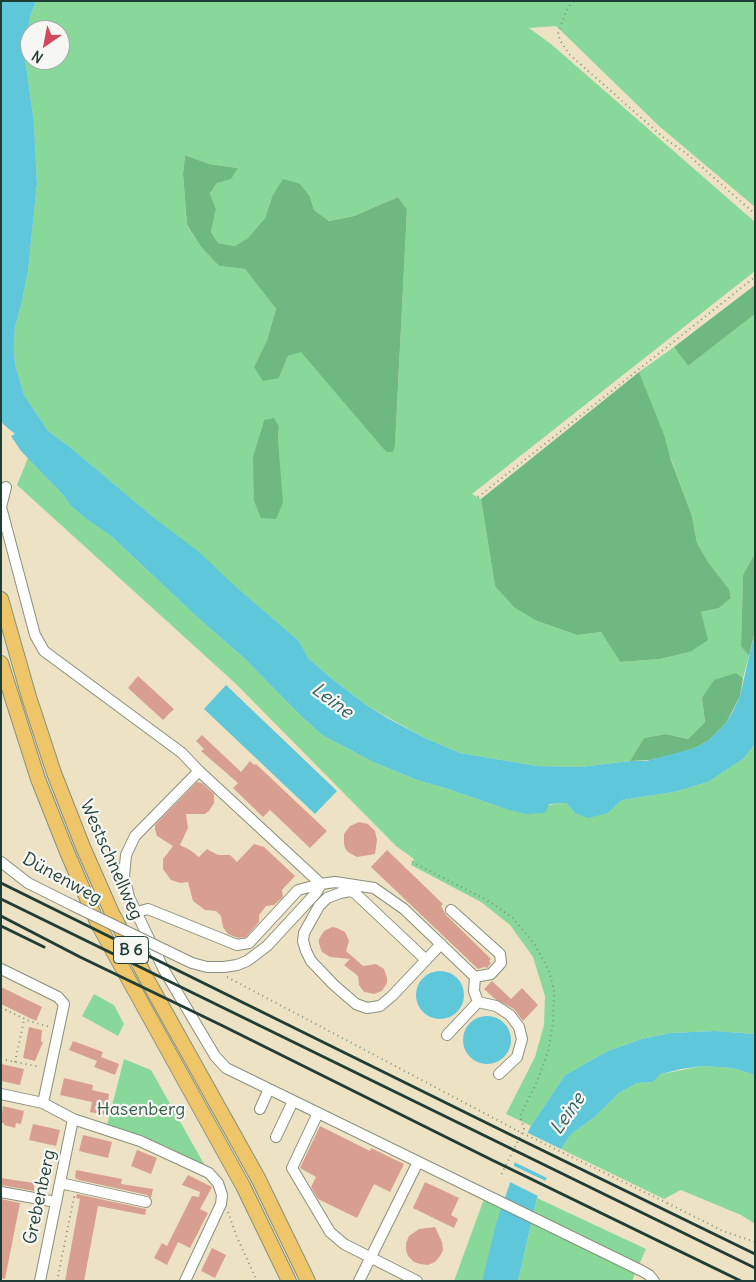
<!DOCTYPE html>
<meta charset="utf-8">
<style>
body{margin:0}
#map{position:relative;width:756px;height:1282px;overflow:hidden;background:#eee2c4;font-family:Delius,sans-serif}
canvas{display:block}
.frame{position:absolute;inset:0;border:2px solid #1f3d34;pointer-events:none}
.north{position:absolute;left:20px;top:20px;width:50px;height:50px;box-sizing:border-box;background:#f6f6f2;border:1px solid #a0aca6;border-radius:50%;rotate:213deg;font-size:14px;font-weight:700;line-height:20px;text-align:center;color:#1f3d34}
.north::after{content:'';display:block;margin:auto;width:18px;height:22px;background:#d1495b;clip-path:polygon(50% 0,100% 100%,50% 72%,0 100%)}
</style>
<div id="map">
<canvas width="756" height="1282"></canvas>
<div class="frame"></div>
<div class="north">N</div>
</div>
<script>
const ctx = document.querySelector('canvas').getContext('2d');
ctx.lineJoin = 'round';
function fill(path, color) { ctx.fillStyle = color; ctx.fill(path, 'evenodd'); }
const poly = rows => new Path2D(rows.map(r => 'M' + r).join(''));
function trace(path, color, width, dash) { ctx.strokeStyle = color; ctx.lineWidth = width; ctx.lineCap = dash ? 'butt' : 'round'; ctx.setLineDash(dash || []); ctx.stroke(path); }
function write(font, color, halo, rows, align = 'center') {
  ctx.font = font + ' Delius,sans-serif'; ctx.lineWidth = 4.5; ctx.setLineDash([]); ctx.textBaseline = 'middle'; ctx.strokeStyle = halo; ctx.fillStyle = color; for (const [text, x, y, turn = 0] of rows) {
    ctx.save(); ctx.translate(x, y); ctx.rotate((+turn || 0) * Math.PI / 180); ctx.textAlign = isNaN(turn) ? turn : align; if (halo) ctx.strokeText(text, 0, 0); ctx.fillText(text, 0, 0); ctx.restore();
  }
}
fill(poly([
 [36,1,755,1,755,207,659,126,556,26,529,28,551,44,755,222,755,271,472,494,481,499,495,586,537,621,577,635,601,632,620,662,660,659,690,652,701,612,719,608,731,598,729,589,708,562,697,543,692,516,639,372,674,347,688,366,755,314,755,553,743,575,741,645,749,656,743,678,736,673,702,698,705,722,688,739,666,734,644,738,630,761,580,767,537,766,460,753,425,738,369,707,331,678,308,658,299,641,70,447,48,431,24,395,15,364,14,348,15,327,22,301,28,271,37,184,34,123,24,50,30,17],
 [30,30,60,30,60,60,30,60],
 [185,155,209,164,238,168,217,183,210,195,216,209,211,232,218,243,235,246,248,238,265,218,272,197,310,197,314,210,329,221,354,216,398,197,407,209,395,445,386,452,301,351,288,356,279,378,254,367,267,340,276,309,245,269,219,266,201,247,187,226,183,174],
 [264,420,279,427,278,440,259,436],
 [28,458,64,496,70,505,86,519,111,536,196,616,244,658,300,715,322,735,373,762,417,780,448,789,506,809,566,803,575,813,608,813,622,800,674,792,708,782,743,759,755,744,755,1034,715,1031,670,1033,642,1039,608,1051,565,1075,531,1126,506,1114,535,1057,544,1025,545,996,533,957,510,925,481,902,411,865,414,859,396,846,235,683,17,485],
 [94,994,114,1005,124,1024,118,1036,82,1016],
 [124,1059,151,1070,209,1173,106,1129],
 [703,1066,733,1068,755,1075,755,1224,741,1215,681,1190,664,1199,561,1149,571,1134,596,1116,619,1093,637,1083,653,1082,661,1074],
 [537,1198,646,1249,632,1281,518,1281],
 [484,1199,502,1207,482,1281,454,1281]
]), '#88d999');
fill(poly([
 [185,155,209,164,238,168,231,179,217,183,210,194,216,209,211,232,218,243,235,246,248,238,265,218,272,197,283,179,300,184,310,197,314,210,329,221,354,216,398,197,407,209,395,445,393,452,386,452,301,352,288,356,279,378,263,381,254,367,267,340,276,309,245,269,219,266,201,247,187,225,183,174],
 [755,285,755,314,688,366,674,347],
 [639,372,664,435,671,460,692,516,697,543,708,562,729,589,731,598,719,608,701,612,708,640,690,652,660,659,620,662,601,632,577,635,537,621,514,607,495,586,481,499],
 [274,418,279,427,278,440,283,503,276,519,261,518,254,501,253,457,264,420],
 [755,553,755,631,749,656,741,646,743,575],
 [736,673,743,678,740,696,726,723,709,740,695,748,679,753,650,760,630,761,644,738,666,734,688,739,705,722,702,698,714,680]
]), '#6eb981');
fill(poly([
 [1,1,36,1,30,17,24,50,34,123,37,184,28,271,22,301,15,327,14,348,15,364,24,395,48,431,70,447,153,517,199,552,236,587,299,641,308,658,331,678,369,707,389,719,425,738,460,753,537,766,580,767,630,761,646,761,695,748,709,740,726,723,733,711,740,696,755,631,755,744,743,759,708,782,674,792,622,800,608,813,588,818,575,813,566,803,549,804,545,813,526,814,506,809,448,789,417,780,373,762,322,735,300,715,244,658,196,616,111,536,86,519,70,505,64,496,21,451,11,436,15,434,3,424,1,420],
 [226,685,337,791,315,814,204,709],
 '416 995a24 24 0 1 1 48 0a24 24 0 1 1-48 0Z',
 '463 1040a24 24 0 1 1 48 0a24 24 0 1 1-48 0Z',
 [715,1031,755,1034,755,1075,733,1068,703,1066,681,1069,661,1074,653,1082,637,1083,619,1093,596,1116,571,1134,561,1149,537,1198,518,1281,482,1281,496,1224,511,1180,516,1156,531,1126,565,1075,608,1051,642,1039,670,1033]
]), '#5ec7da');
fill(poly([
 [526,1132,563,1150,549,1179,512,1161,513,1155],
 [512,1165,548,1182,540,1197,508,1181]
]), '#eee2c4');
fill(poly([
 [138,676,174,709,163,720,128,688],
 [202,735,241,772,250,761,254,765,256,764,327,831,310,848,270,810,263,817,233,788,238,783,201,751,204,749,196,741],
 [197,782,202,783,214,794,214,803,209,811,205,814,186,814,188,828,180,845,190,850,199,857,207,849,218,855,230,855,237,862,254,844,264,847,295,876,282,890,283,897,274,905,266,906,259,915,259,922,246,937,238,938,228,934,223,927,221,916,216,911,205,910,193,901,188,882,180,883,171,880,163,869,163,859,173,846,157,836,155,829,155,825],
 [359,822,368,824,375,831,377,840,375,854,357,857,348,852,345,848,344,843,344,834,350,826],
 [387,850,443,904,441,906,446,915,491,959,489,961,491,963,487,968,484,967,478,969,371,867],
 [332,927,337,928,345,932,349,941,346,951,363,966,376,964,384,969,387,978,387,983,382,991,374,994,364,992,359,985,358,976,344,965,350,959,330,957,322,952,319,944,319,939,324,931],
 [492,981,511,999,522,988,538,1005,523,1021,514,1009,495,999,484,989],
 [1,987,42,1007,36,1021,1,1004],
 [29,1027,42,1030,41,1042,43,1042,35,1061,23,1058],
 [73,1041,103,1052,101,1057,119,1064,115,1075,94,1067,97,1061,69,1050],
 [1,1064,24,1069,20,1085,1,1081],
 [64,1078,93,1085,92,1090,109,1094,106,1115,90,1112,92,1102,60,1095],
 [3,1106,24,1111,21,1124,16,1123,15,1128,4,1125,4,1123,1,1123],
 [33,1124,60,1130,56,1146,29,1140],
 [320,1126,370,1151,371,1148,404,1164,390,1192,374,1184,357,1218,318,1199,311,1187,316,1177,300,1168],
 [83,1135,112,1142,108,1158,79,1151],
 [137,1150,157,1158,151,1174,131,1166],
 [76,1170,122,1179,121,1184,153,1189,151,1198,147,1195,79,1180,75,1178],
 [188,1175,212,1187,200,1209,208,1213,190,1248,178,1242,167,1265,154,1258,162,1243,167,1246,192,1196,199,1197,200,1192,182,1185],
 [1,1178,34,1183,34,1191,1,1185],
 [425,1182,459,1198,451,1215,458,1219,454,1228,413,1208],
 [77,1194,146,1209,145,1215,98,1206,84,1281,65,1281,80,1199,76,1198],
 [1,1199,20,1203,5,1279,1,1278],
 [435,1227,442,1242,443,1250,440,1256,435,1262,428,1265,420,1264,414,1262,408,1256,406,1250,406,1243,409,1236,419,1229],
 [212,1248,226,1255,215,1278,201,1271]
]), '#d89f90');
const minor = poly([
 [6,487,1,507,35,635,44,651,182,753,199,771,321,884],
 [199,771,135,836,126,855,124,876,129,897,164,970,215,1056,226,1068,642,1271,649,1275,654,1281],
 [1,862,28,883,72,905],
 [451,910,500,954,501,963,491,974,475,977],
 [137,912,148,909,237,945,249,943,298,890,321,884],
 [165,950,192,963,207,967,224,967,237,965,247,961,267,946,316,893,321,884,335,882,374,888,404,909,475,977,474,991,478,1002,496,1006,510,1015,519,1027,522,1039,517,1057,499,1074],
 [426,960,355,893,350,891,340,893,327,898,319,906,304,933,303,941,306,951,311,961,334,985,356,1004,367,1008,380,1006,392,996,426,960,441,944],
 [1,969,58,997,64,1004,43,1103],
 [447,1035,478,1002],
 [1,1094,43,1103,73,1119,140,1141,209,1173,218,1183,222,1195,221,1204,185,1281],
 [260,1109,269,1089],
 [318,1113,292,1168,330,1232,344,1244,417,1281],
 [276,1137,293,1101],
 [60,1183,146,1202],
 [1,1192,56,1202],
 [40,1281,73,1119],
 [359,1281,418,1162]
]);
const highway = poly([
 [1,599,29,697,54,773,83,847,112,913,148,981,258,1178,308,1281],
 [1,663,38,779,67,852,98,924,243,1186,289,1281]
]);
trace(minor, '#86907c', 12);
trace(highway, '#86907c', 16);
trace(poly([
 [573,1,566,11,558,34,560,40,569,54,664,138,686,153,755,214],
 [478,497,755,277],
 [412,862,487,900,513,918,535,945,549,971,554,990,553,1023,548,1052,536,1084,520,1116,524,1129,500,1177],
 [227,977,518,1131],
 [1,1013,6,1010,29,1021,50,1027],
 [1,1059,40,1067],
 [15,1062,24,1020],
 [667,1203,723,1231,755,1242],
 [228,1212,236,1235,257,1281],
 [57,1281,74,1197,73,1196]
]), '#86907c', 2, [1, 4]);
trace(minor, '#fff', 10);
trace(highway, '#eec569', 14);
trace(poly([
 [1,883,509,1134,755,1254],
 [1,899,755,1268],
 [1,916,80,957,221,1025,492,1160,741,1281],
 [1,926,44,947]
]), '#1f3d34', 3);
const minorBridge = poly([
 [72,905,165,950]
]);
trace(minorBridge, '#86907c', 12, []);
trace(poly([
 [518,1131,667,1203]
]), '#86907c', 2, [1, 4]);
trace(minorBridge, '#fff', 10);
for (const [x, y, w] of [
 [131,950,35]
]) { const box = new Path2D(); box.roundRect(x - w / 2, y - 13.5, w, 27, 4); ctx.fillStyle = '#f6f6f2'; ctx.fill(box); trace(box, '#1f3d34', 1); }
write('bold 16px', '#1f3d34', null, [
 ["B 6",131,950]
]);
write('18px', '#1f3d34', '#f6f6f2', [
 ["Westschnellweg",111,860,66],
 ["Dünenweg",62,879,29],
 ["Grebenberg",40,1197,-78]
]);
write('18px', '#345c48', '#f6f6f2', [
 ["Hasenberg",141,1110]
]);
write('italic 19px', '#2f605e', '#f6f6f2', [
 ["Leine",332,701,37],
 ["Leine",568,1114,-55]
]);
</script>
